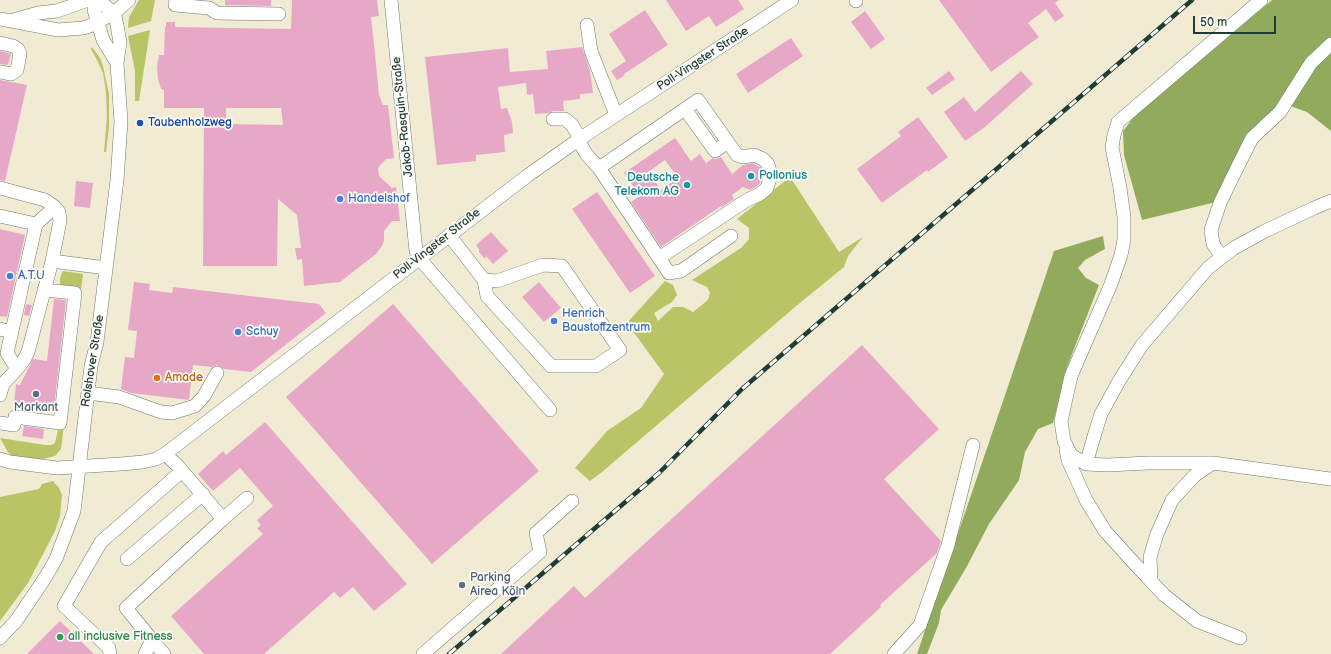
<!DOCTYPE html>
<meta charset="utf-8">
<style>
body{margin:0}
#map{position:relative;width:1331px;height:654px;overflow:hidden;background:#f2ebd4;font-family:"Balsamiq Sans",sans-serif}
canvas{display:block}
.scale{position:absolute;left:1193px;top:16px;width:83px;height:18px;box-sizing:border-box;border:2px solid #1f3d34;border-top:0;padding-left:5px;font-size:12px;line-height:14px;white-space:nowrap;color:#1f3d34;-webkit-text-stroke:3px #fdfcf7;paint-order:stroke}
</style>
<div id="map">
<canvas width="1331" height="654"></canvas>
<div class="scale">50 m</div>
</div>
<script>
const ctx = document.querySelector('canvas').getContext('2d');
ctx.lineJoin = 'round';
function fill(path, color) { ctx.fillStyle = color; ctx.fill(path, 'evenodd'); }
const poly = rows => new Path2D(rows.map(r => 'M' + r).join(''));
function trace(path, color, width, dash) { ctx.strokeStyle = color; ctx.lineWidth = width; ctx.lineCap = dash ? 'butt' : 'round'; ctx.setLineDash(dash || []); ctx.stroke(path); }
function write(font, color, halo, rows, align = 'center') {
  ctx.font = font + ' "Balsamiq Sans",sans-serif'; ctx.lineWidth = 3.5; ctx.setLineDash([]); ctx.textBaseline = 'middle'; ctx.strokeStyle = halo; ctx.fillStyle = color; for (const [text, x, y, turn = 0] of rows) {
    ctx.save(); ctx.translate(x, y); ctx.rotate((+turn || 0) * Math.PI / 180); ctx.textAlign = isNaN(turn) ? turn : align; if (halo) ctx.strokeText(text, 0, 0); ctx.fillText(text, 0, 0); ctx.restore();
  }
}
fill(poly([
 [139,0,155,0,151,21,128,28,129,17],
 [150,30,139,101,135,101,135,71,128,36],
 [92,47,100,58,103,66,109,94,109,127,106,152,104,152,107,117,106,92,103,73,97,60,91,49],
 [790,177,839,252,863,237,848,256,844,267,795,307,602,472,590,481,575,468,607,431,641,408,664,374,627,323,665,281,673,285,677,295,672,302,654,313,658,321,673,307,683,307,693,312,708,300,710,293,707,287,692,280,741,248,749,239,749,228,737,219],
 [63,271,83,274,61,449,55,456,39,460,25,460,12,456,8,452,0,438,45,445,51,445,55,443,58,430,62,425,78,290,60,286,60,278],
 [53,481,59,488,62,495,60,516,55,531,28,583,0,621,0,497,39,489,42,484]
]), '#b8c466');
fill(poly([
 [1272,0,1331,0,1331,131,1307,112,1282,103,1262,119,1248,136,1216,202,1142,220,1124,155,1123,131,1136,114],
 [1103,236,1105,249,1085,260,1078,268,1086,278,1099,285,1067,367,1053,423,1038,429,1025,452,1019,480,989,524,966,568,941,610,939,623,927,654,917,654,1054,251]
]), '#92aa5b');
fill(poly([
 [225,0,271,0,271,6,225,5],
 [292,0,377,0,379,16,371,17,374,44,379,95,383,105,388,105,394,158,386,159,378,168,379,176,392,188,396,187,400,221,392,221,384,231,384,241,382,246,376,254,340,282,304,286,302,259,297,260,295,248,301,248,297,215,278,199,277,266,203,266,204,108,164,108,164,90,161,89,158,79,157,67,159,55,164,55,165,27,166,27,166,22,175,22,175,27,291,29],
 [226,108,281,108,283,125,226,124],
 [666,0,738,0,744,9,716,27,709,16,686,31],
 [939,0,1059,0,1055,3,1064,16,1055,22,1046,9,1028,23,1039,37,991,72],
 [645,10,668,45,624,74,625,75,617,80,611,71,626,61,609,34],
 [865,11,885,39,871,49,851,22],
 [791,38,803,56,748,93,736,74],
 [582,47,590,71,593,93,580,94,580,99,563,101,564,111,553,111,548,113,535,114,533,94,527,95,526,83,498,87,501,109,507,108,512,122,513,133,504,135,505,152,476,155,476,161,437,165,425,57,508,48,510,72,548,69,546,51],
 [0,51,11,54,8,65,0,64],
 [949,71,955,79,932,95,926,88],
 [1021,71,1033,84,985,127,965,141,944,112,964,97,975,112],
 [0,80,27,85,5,181,0,180],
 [918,117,948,157,928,172,927,170,882,203,857,169,901,136,898,132],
 [675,138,691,161,700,154,706,163,713,158,716,159,721,157,732,174,743,165,753,163,761,168,763,175,760,183,756,187,750,190,743,187,732,195,734,199,722,207,721,206,661,247,631,202,640,196,624,173],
 [665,160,678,178,661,190,648,172],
 [76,181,93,183,90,208,74,206],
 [597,192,655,276,630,293,572,209],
 [0,229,25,235,7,317,0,316],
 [491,232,508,251,493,264,486,256,485,259,479,252,479,249,476,245],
 [134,282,150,284,149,290,172,293,173,287,319,304,326,313,251,372,224,369,217,365,212,367,193,365,189,400,131,393,121,389,125,357,134,358,137,331,128,330],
 [539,282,561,308,544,322,522,297],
 [54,299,66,300,54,408,14,403,16,384,20,385,33,359,47,361],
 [26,304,32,305,29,316,24,315],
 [393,304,539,471,432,564,286,397],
 [862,345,939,429,884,479,941,541,937,553,880,605,881,607,830,654,501,654,574,586,585,598],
 [265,422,407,584,374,611,353,587,340,598,334,592,264,654,204,654,171,616,263,534,257,528,261,525,257,520,273,506,240,468,213,491,198,474,223,451,226,455],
 [24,426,44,429,43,439,22,436],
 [60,621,94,654,27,654]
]), '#e7a8c8');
const minor = poly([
 [95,0,94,10,103,40,117,63],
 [176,0,175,5,209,8,217,13,279,14],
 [391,0,416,251,422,256],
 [856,0,856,1],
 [1261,0,1118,122,1114,135,1112,147,1120,188,1124,217,1124,240,1121,255,1111,284,1071,376,1061,421,1064,441,1071,455,1086,464,1108,465,1148,463,1213,463,1331,479],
 [0,19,58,30,83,28,92,25,114,13,129,0],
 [13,20,38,13,57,11,88,0],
 [587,25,591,51,616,115],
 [0,43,13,46,18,49,20,54,17,70,11,74,0,72],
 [685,109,715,151,728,142],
 [553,119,565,119,572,125,580,138],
 [578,140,587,155,599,168,698,100,737,155,743,157,754,155,763,159,768,164,771,175,767,188,760,194,747,200,659,258],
 [599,168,669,273,681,271,731,236],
 [0,188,45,200,55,207,59,212,60,221,52,261,28,352,24,360,17,369,3,384,0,395],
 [0,216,36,224,7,353,17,369],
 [36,224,55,207],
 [449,235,484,280,497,281,543,265,562,266,620,350,596,366,551,366,487,296,484,280],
 [1222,257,1213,244,1211,230,1220,203,1236,170,1252,138,1280,112,1311,63,1331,44],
 [419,258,550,410],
 [52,261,106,268],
 [0,329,12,332],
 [88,393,119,397,161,412,172,413,195,406,204,396,217,373],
 [0,423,14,425,15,417,60,423,75,293,44,290],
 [1066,449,1068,460,1086,500,1105,531,1134,563,1164,595,1197,621,1240,638],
 [165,454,178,466,223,519,247,498],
 [0,459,10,462,57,468,121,464,143,462,156,459,165,454,527,176,578,140,792,0],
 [1086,464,1095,433,1101,414,1119,381,1142,345,1208,268,1234,248,1265,231,1314,208,1331,201],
 [127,559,203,494],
 [1151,581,1150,557,1157,534,1172,500,1194,476,1213,463],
 [0,638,16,621,45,578,56,559,74,511,91,366,97,342,117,180,121,122,117,63,120,42,117,25,114,13,98,0],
 [152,640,164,654],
 [110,654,109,648,64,606,101,542,182,471],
 [145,654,152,640,126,608,223,519],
 [423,654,540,552,536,533,572,501],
 [894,654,920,625,948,545,973,445]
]);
trace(minor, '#697a6c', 14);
trace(minor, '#fff', 13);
const rail = poly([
 [449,654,659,473,742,389,1192,0]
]);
trace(rail, '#1f3d34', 4.5);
trace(rail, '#fdfcf7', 3, [9]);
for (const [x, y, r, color] of [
 [140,123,4,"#1a4fb4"],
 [751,176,4,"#0f9aa8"],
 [687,185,4,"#0f9aa8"],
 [340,199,4,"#3f7fe0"],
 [10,276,4,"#3f7fe0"],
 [554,321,4,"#3f7fe0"],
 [238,332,4,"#3f7fe0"],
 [157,378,4,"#e8710a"],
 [36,394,4,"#5c6f8a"],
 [462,585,4,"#5c6f8a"],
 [60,637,4,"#2e9e5b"]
]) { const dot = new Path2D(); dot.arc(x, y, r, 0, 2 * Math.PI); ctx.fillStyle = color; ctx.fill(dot); trace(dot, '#fdfcf7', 1.5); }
write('12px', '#1f3d34', '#fdfcf7', [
 ["Poll-Vingster Straße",703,59,-33],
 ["Jakob-Rasquin-Straße",403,117,-96],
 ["Poll-Vingster Straße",437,244,-38],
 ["Rolshover Straße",93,361,-81]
]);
write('12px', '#164399', '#fdfcf7', [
 ["Taubenholzweg",148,123]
], 'left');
write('12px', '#0d838f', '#fdfcf7', [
 ["Pollonius",759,176],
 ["Deutsche",679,178,"right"],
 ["Telekom AG",679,192,"right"]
], 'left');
write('12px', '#366cbe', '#fdfcf7', [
 ["Handelshof",348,199],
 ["A.T.U",18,276],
 ["Henrich",562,314],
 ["Baustoffzentrum",562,328],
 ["Schuy",246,332]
], 'left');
write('12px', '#c56008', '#fdfcf7', [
 ["Amade",165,378]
], 'left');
write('12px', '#4e5e75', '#fdfcf7', [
 ["Markant",36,408],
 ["Parking",470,578,"left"],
 ["Airea Köln",470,592,"left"]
]);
write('12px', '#27864d', '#fdfcf7', [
 ["all inclusive Fitness",68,637]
], 'left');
</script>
